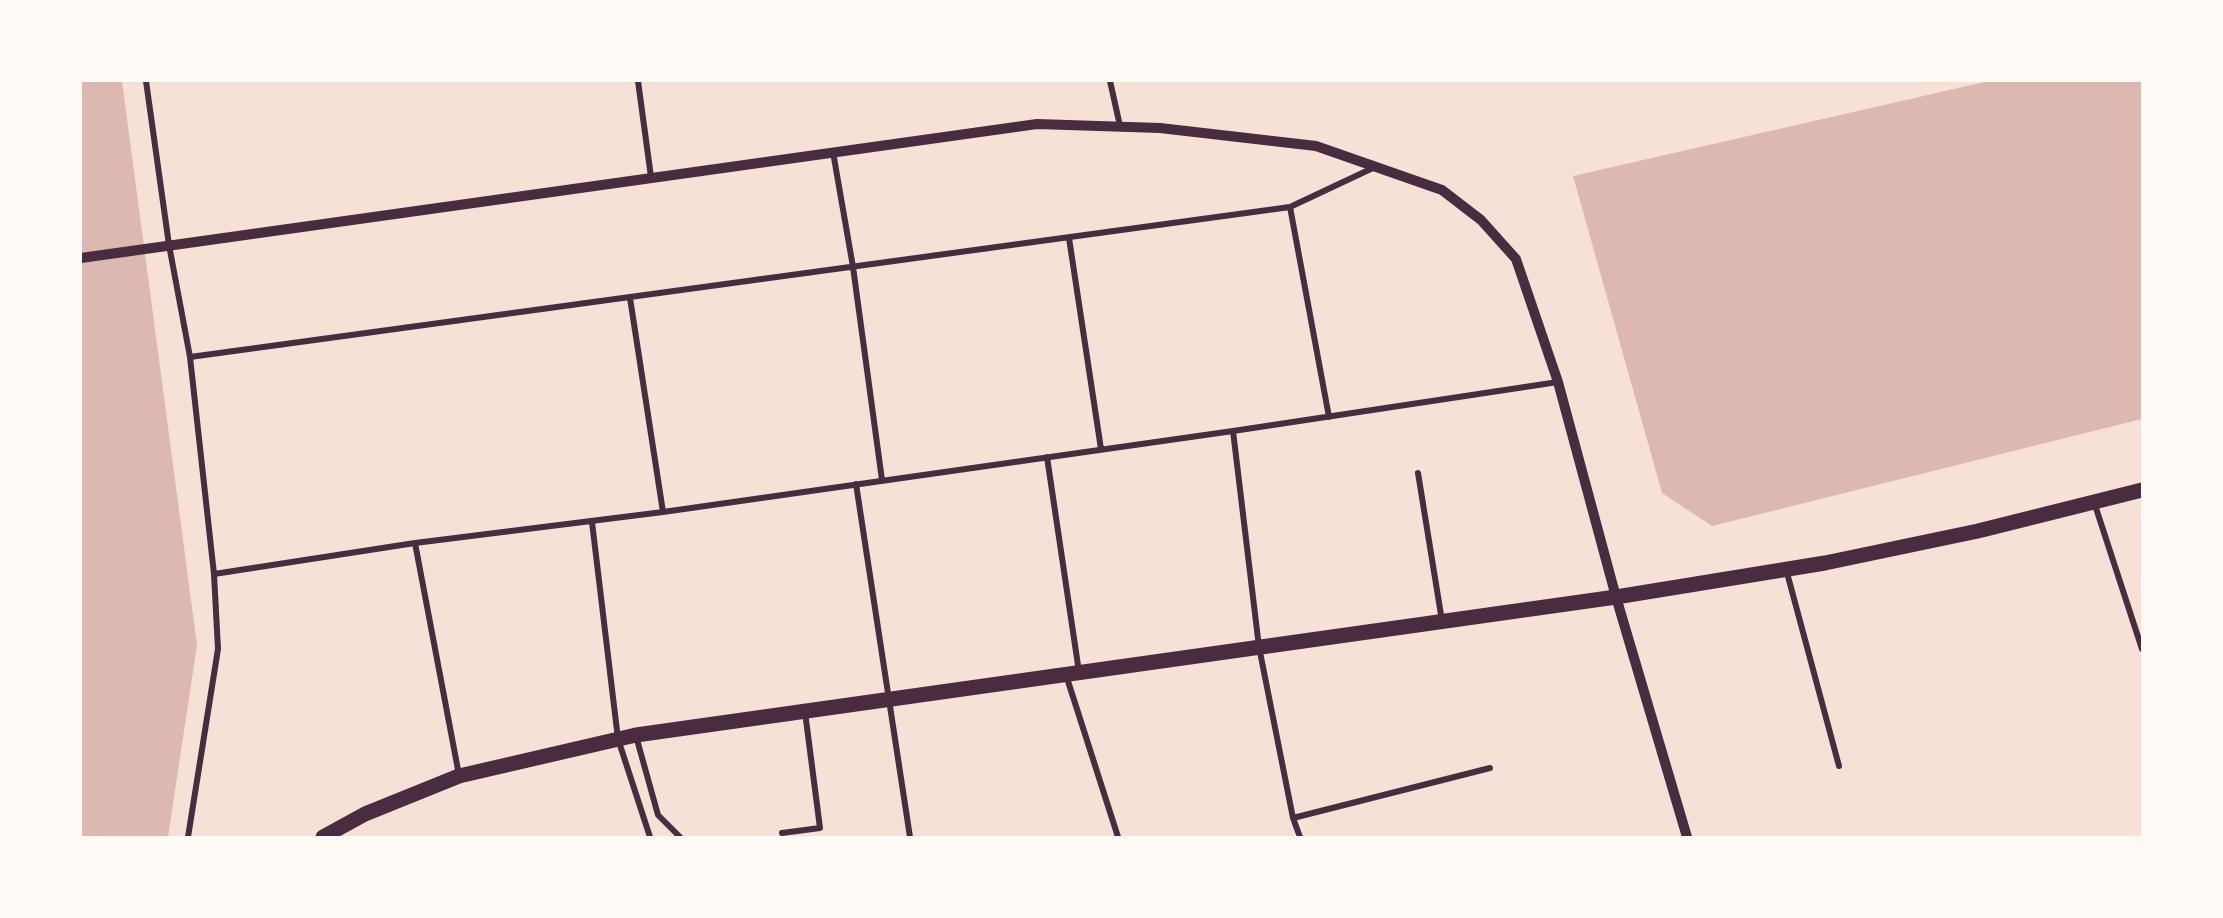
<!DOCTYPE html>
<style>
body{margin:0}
#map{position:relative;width:2223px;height:918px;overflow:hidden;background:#f7e1d7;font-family:Inter,sans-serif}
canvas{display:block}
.frame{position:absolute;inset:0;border:82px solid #fffaf5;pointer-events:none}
</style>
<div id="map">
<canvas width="2223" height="918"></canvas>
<div class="frame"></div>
</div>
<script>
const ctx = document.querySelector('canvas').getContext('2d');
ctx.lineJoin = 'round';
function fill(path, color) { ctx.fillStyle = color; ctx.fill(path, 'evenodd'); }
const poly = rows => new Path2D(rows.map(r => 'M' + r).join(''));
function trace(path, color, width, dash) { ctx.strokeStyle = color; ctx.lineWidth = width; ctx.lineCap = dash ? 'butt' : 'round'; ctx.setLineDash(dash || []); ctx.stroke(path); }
fill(poly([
 [81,81,122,81,197,645,168,837,81,837],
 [1989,81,2142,81,2142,419,1712,526,1662,493,1573,176]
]), '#dcb8b0');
trace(poly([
 [146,81,169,245,190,357,214,574,218,649,188,837],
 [638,81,651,177],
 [1110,81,1120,126],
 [833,152,853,267,882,480],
 [1290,207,1329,417],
 [1069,238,1101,449],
 [630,298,663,512],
 [190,357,1290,207,1375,167],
 [1233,431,1259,647,1293,818,1300,837],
 [1047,457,1079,672],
 [1418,473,1442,621],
 [856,484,910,837],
 [2094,502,2142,649],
 [592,522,618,739,650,837],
 [1786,569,1839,766],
 [214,574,415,543],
 [1066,675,1118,837],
 [636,736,658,815,680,837],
 [459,775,415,543,663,512,1233,431,1558,382],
 [1293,818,1490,768],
 [782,833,820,828,805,712]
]), '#4a2c40', 6);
trace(poly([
 [81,258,1037,124,1160,128,1316,146,1442,190,1481,220,1516,259,1558,382,1616,597,1687,837]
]), '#4a2c40', 10);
trace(poly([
 [323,837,365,814,459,776,636,735,1616,597,1825,563,1978,531,2142,490]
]), '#4a2c40', 15);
</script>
